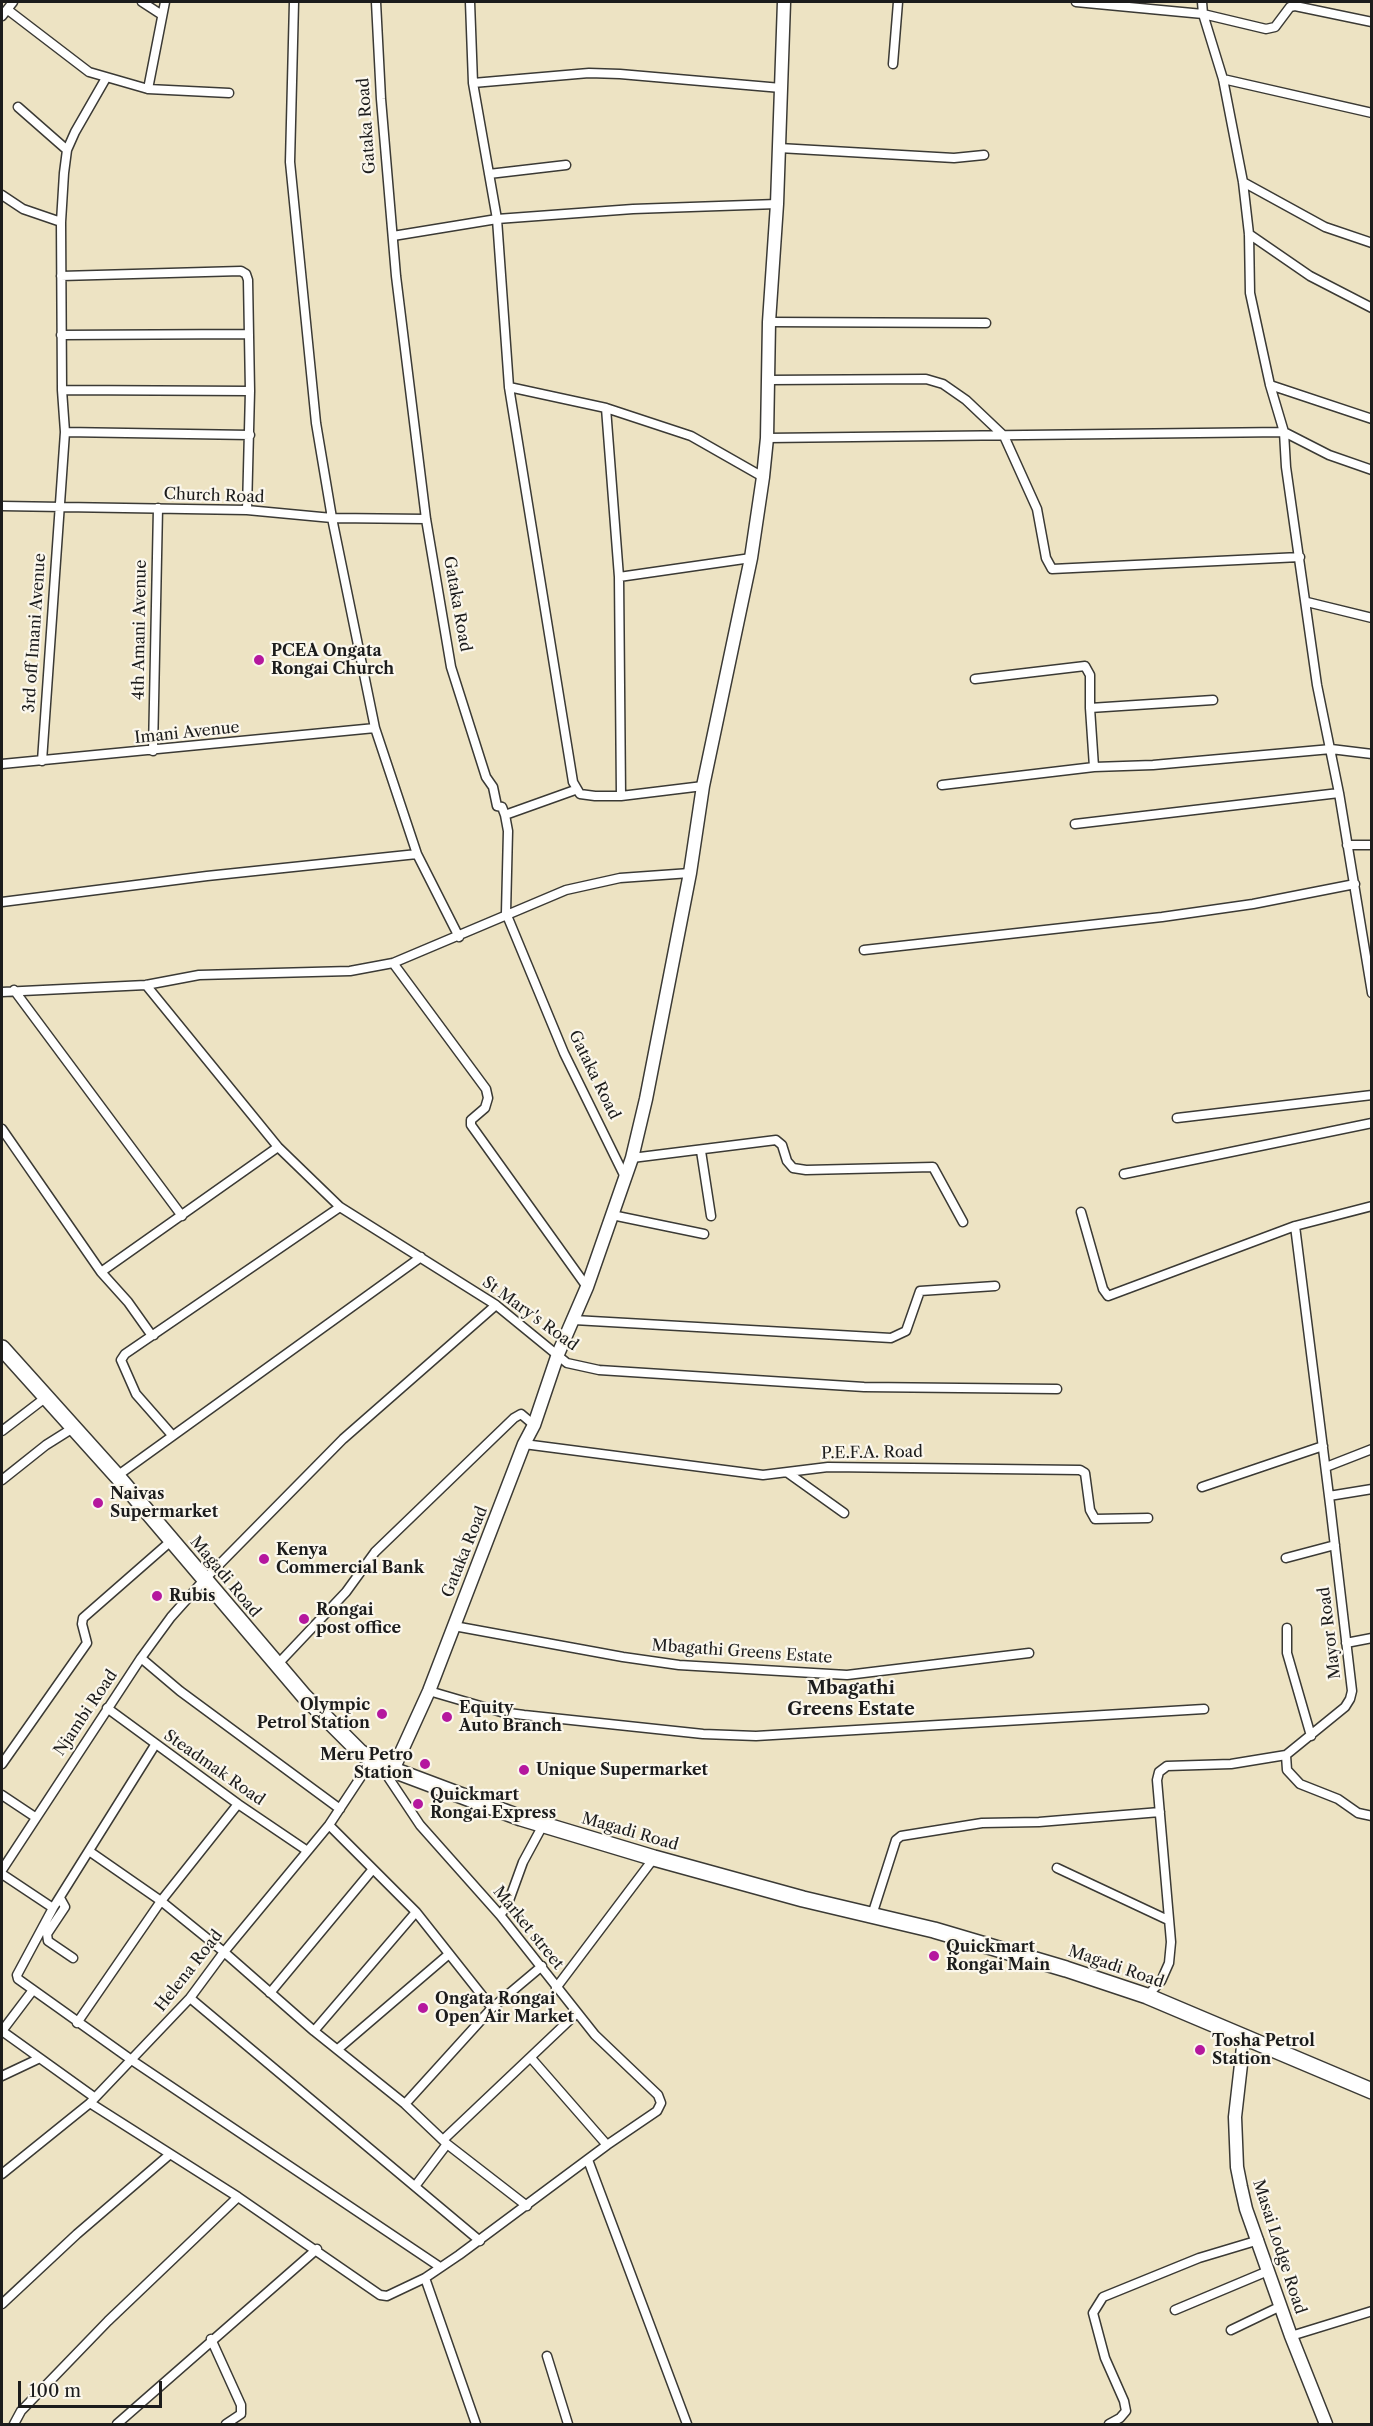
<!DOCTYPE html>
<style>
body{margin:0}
#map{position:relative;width:1373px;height:2426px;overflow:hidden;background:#ede3c3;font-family:"Libre Caslon Text",serif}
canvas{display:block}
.frame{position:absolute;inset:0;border:3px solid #1c1c1c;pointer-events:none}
.scale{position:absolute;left:18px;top:2381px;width:144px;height:27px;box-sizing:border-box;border:3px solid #1c1c1c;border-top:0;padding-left:8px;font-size:18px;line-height:21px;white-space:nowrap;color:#1c1c1c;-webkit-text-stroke:4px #fbf7ec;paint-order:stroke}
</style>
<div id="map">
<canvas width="1373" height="2426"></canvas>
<div class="frame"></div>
<div class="scale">100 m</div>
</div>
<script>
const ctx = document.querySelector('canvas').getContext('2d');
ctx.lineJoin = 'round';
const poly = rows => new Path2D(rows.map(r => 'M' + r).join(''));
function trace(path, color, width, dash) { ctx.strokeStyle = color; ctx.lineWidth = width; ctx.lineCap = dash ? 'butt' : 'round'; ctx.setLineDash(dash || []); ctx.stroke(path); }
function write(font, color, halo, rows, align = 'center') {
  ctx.font = font + ' "Libre Caslon Text",serif'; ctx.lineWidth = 4.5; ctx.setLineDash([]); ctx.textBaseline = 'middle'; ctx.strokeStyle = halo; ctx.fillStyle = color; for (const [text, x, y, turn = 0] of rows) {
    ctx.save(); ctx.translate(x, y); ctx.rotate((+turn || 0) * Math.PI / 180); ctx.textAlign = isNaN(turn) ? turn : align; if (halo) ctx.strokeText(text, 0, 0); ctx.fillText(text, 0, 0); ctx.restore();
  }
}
const street = poly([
 [142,2,162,15],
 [294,2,290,162,316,423,332,518,375,728,417,854,459,937],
 [376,2,381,99,396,276,426,519,451,667,486,777,493,787,497,806,502,807,505,815,508,831,506,913,564,1053,625,1177],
 [470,2,473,83,497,219,509,387,573,782,580,794,595,796,621,796,703,786],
 [1076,2,1203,14,1266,29,1275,27,1290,7,1295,6,1372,22],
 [1202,2,1203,14,1223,79,1243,182,1249,234,1250,293,1270,385,1284,432,1286,467,1317,685,1339,793,1372,993],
 [8,10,89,72,148,89,229,93],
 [2,16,13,2],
 [893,64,898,2],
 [1223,79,1372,113],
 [473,83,589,73,620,74,781,88],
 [148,89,165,2],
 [18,107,67,150],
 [779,148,954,158,984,155],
 [489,174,566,165],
 [1243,182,1325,227,1372,243],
 [2,195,23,209,61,222],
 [1249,234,1310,276,1372,308],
 [393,236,497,219,633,209,777,204],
 [61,276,241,271,246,274,248,280,250,391],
 [769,322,986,323],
 [61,335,249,334],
 [769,380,926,379,943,384,966,400,1004,436,1037,509,1046,558,1052,569,1300,557],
 [1270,385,1372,419],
 [509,387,606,408,691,436,763,477],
 [62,390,250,391,247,510],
 [606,408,619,577,621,796],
 [65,432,250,435],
 [767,438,1284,432,1329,455,1372,470],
 [2,506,247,510,332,518,426,519],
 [619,577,751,558],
 [1307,602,1372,618],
 [975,679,1085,666,1090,675,1090,708],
 [153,751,158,508],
 [42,761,65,432,62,390,61,222,64,173,67,150,75,132,106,78],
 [2,764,375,728],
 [1094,767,1090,708,1213,700],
 [942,785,1094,767,1153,765,1331,749,1372,754],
 [505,815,575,790],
 [1075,824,1339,793],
 [1347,845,1372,845],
 [2,902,207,876,417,854],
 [864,950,1162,917,1253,904,1355,884],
 [393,963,486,1089,488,1098,485,1108,471,1120,471,1125,587,1287],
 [146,985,278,1147,340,1207,496,1305,567,1363,599,1370,864,1387,1057,1389],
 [14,990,182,1216],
 [2,992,146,985,199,975,350,971,393,963,566,890,620,878,690,873],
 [1177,1118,1372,1095],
 [2,1129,101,1272,128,1302,150,1333,154,1335],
 [701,1151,711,1216],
 [632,1158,776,1140,782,1145,787,1161,793,1168,806,1170,933,1167,963,1222],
 [1124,1174,1372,1123],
 [1081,1212,1103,1289,1108,1296,1295,1226,1372,1206],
 [612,1215,704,1234],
 [101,1272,278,1147],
 [574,1320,891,1338,906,1331,920,1291,995,1286],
 [2,1431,45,1398],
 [172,1435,136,1394,121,1360,125,1354,340,1207],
 [524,1444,763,1475,828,1467,1080,1470,1085,1473,1090,1510,1095,1519,1148,1518],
 [1326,1467,1372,1449],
 [788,1473,844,1513],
 [117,1476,421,1257],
 [2,1480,46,1445,73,1428],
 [1202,1487,1323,1446],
 [1329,1496,1372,1489],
 [1286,1558,1335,1545],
 [454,1626,623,1657,679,1665,847,1675,1029,1653],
 [1287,1628,1287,1653,1311,1736],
 [1346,1643,1372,1638],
 [141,1658,180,1691,340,1809],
 [277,1665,346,1592,375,1552,514,1418,521,1414,534,1425],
 [429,1691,501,1712,524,1715,703,1734,756,1736,1204,1709],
 [107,1708,238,1804,306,1850],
 [155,1745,53,1908,17,1975,18,1979,133,2061,440,2267],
 [1286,1755,1287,1770,1300,1784,1338,1799,1358,1813,1372,1816],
 [2,1764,87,1643,82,1624,83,1618,171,1541],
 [2,1795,35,1817],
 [329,1825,416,1912,492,2008],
 [89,1851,161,1901,224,1952,314,2031,405,2104,447,2144,527,2206],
 [1057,1868,1168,1920],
 [2,1870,141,1658,171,1617,204,1580,343,1439,496,1305],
 [2,1874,53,1908],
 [60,1898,65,1907,47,1934,48,1941,73,1958],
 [500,1915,507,1906,523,1862,543,1825],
 [872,1915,896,1840,901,1836,982,1823,1039,1822,1160,1812],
 [556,1988,654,1858],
 [270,1993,373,1869],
 [1147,1996,1161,1981,1169,1963,1171,1942,1157,1780,1159,1772,1167,1766,1231,1764,1286,1755,1345,1707,1350,1699,1352,1691,1330,1504,1295,1226],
 [190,1998,480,2241],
 [77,2023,161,1901,238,1804],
 [2,2031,94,2097],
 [2,2031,33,1990],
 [314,2031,416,1912],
 [338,2049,449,1954],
 [531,2058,607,2145],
 [2,2076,38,2059],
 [90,2103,238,2197,380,2295,387,2296,425,2278,459,2255,607,2145,657,2111,661,2103,658,2095,595,2035,500,1915,420,1825,382,1768],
 [405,2104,492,2008,542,1966],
 [443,2140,577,2013],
 [588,2160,687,2424],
 [2,2174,90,2103,190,1998,224,1952,329,1825,372,1760],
 [416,2185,447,2144],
 [425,2278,476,2424],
 [2,2304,77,2234,169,2155],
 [1175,2310,1268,2271],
 [1231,2330,1281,2306],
 [1291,2336,1372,2311],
 [211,2339,241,2405,241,2414,226,2424],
 [547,2356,568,2424],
 [14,2424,21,2411,108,2321,238,2197],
 [117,2424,317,2249],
 [1109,2424,1120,2418,1126,2411,1124,2401,1105,2358,1093,2313,1103,2297,1199,2258,1259,2240]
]);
const secondary = poly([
 [393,1770,429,1691,524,1444,534,1425,558,1354,587,1287,632,1158,646,1099,690,873,703,786,751,558,763,477,767,438,769,322,777,204,784,2],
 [1244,2038,1235,2117,1237,2167,1241,2187,1246,2209,1291,2336,1326,2424]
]);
const highway = poly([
 [2,1348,117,1476,304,1696,360,1752,380,1765,521,1818,654,1858,803,1899,934,1930,1066,1969,1147,1996,1372,2091]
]);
trace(street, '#3b3a35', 11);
trace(secondary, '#3b3a35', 15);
trace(highway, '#3b3a35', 18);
trace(street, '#fff', 8);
trace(secondary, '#fff', 12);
trace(highway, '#fff', 15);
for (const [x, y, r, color] of [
 [259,660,6,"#b5179e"],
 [98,1503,6,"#b5179e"],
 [264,1559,6,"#b5179e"],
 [157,1596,6,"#b5179e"],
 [304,1619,6,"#b5179e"],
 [382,1714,6,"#b5179e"],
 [447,1717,6,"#b5179e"],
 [425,1764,6,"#b5179e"],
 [524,1770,6,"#b5179e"],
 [418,1804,6,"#b5179e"],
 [934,1956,6,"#b5179e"],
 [423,2008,6,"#b5179e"],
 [1200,2050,6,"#b5179e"]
]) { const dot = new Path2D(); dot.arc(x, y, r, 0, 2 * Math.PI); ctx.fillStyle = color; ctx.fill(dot); trace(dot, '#fbf7ec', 2); }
write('16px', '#1c1c1c', '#fbf7ec', [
 ["Gataka Road",367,126,-94],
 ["Church Road",214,496,2],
 ["Gataka Road",457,604,80],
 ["4th Amani Avenue",140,630,-89],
 ["3rd off Imani Avenue",35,633,-86],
 ["Imani Avenue",187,733,-6],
 ["Gataka Road",594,1075,64],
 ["St Mary's Road",530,1314,36],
 ["P.E.F.A. Road",872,1453,-1],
 ["Gataka Road",465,1552,-68],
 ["Magadi Road",225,1577,50],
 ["Mayor Road",1330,1633,-97],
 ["Mbagathi Greens Estate",742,1652,4],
 ["Njambi Road",86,1713,-56],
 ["Steadmak Road",214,1768,35],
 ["Magadi Road",630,1832,16],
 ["Market street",528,1928,51],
 ["Magadi Road",1116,1967,19],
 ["Helena Road",189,1971,-52],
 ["Masai Lodge Road",1279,2247,72]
]);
write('bold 16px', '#1c1c1c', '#fbf7ec', [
 ["PCEA Ongata",271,651],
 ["Rongai Church",271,669],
 ["Naivas",110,1494],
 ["Supermarket",110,1512],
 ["Kenya",276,1550],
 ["Commercial Bank",276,1568],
 ["Rubis",169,1596],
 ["Rongai",316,1610],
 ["post office",316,1628],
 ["Olympic",370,1705,"right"],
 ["Petrol Station",370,1723,"right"],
 ["Equity",459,1708],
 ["Auto Branch",459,1726],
 ["Meru Petro",413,1755,"right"],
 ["Station",413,1773,"right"],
 ["Unique Supermarket",536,1770],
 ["Quickmart",430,1795],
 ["Rongai Express",430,1813],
 ["Quickmart",946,1947],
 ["Rongai Main",946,1965],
 ["Ongata Rongai",435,1999],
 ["Open Air Market",435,2017],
 ["Tosha Petrol",1212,2041],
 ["Station",1212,2059]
], 'left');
write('bold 18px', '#1c1c1c', '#fbf7ec', [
 ["Mbagathi",851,1689],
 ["Greens Estate",851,1710]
]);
</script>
